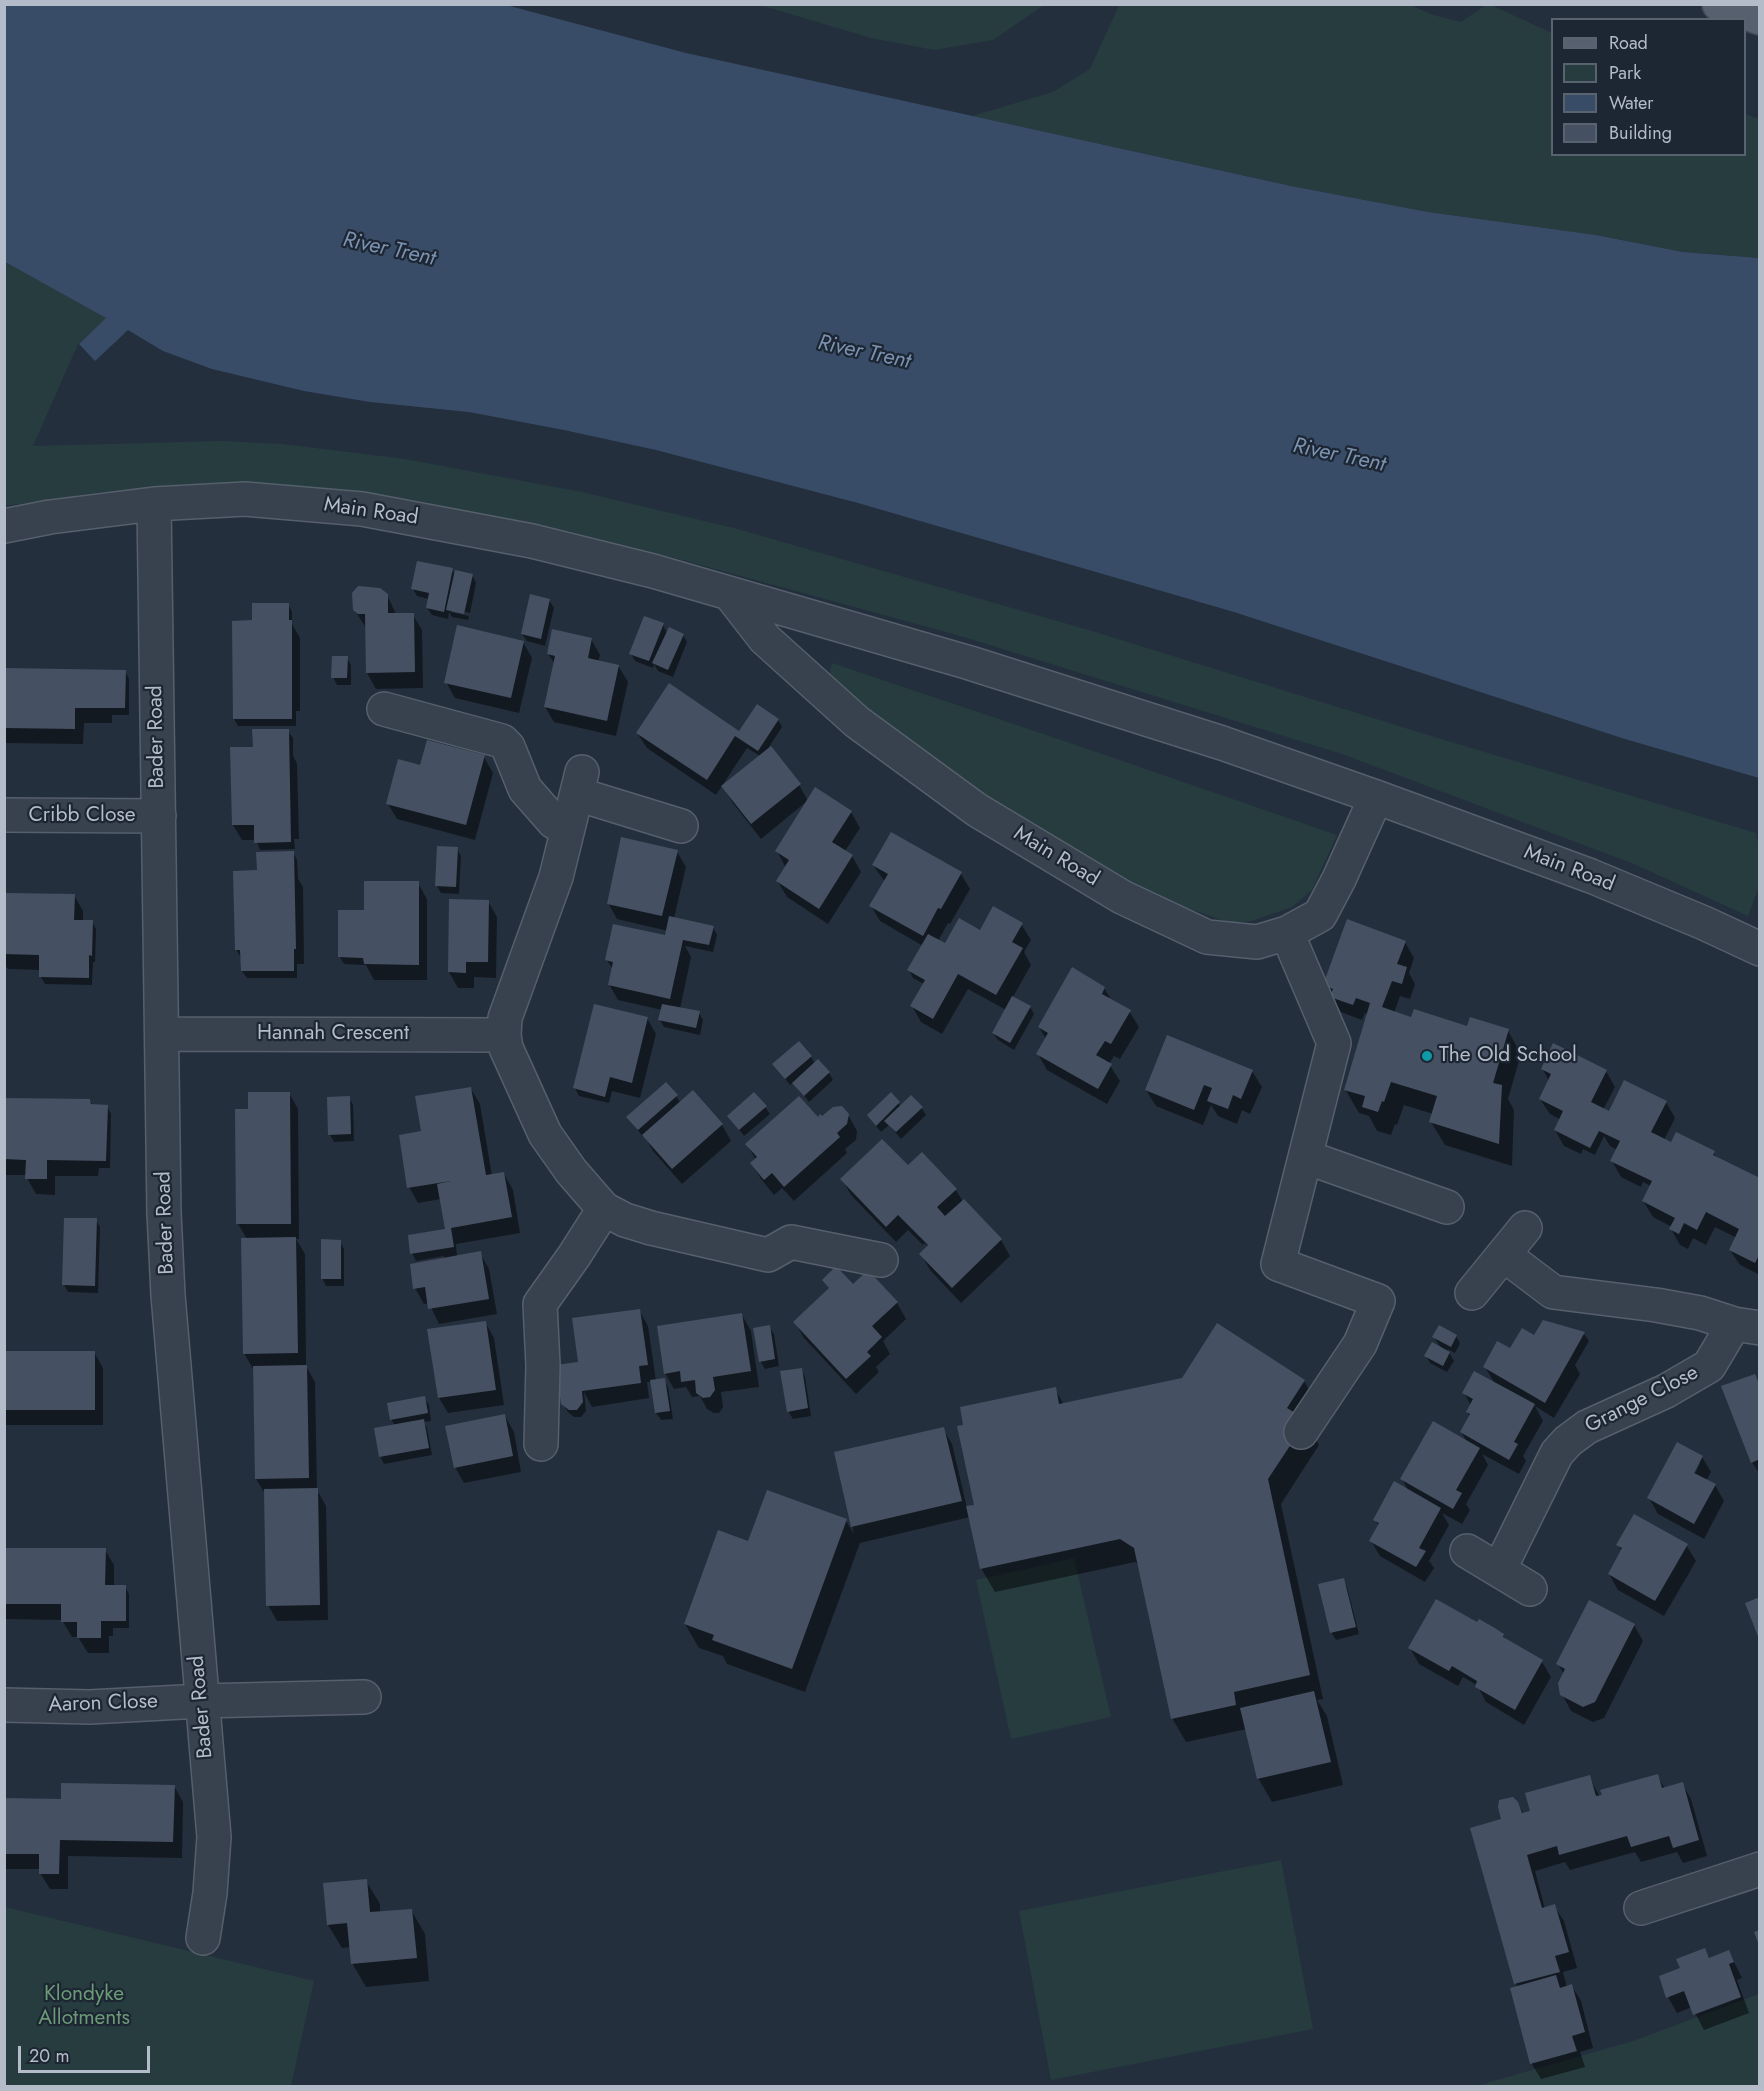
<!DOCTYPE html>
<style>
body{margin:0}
#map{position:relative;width:1764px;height:2091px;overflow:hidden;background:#242f3e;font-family:Jost,sans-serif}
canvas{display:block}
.frame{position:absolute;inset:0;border:6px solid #b4bcc9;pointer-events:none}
.legend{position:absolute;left:1551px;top:18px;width:195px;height:138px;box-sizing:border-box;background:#1d2633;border:2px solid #59626f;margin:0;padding:8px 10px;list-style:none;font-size:18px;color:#b4bcc9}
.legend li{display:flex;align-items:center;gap:12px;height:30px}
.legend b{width:30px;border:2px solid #59626f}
.scale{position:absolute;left:18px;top:2046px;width:132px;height:27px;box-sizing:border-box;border:3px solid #b4bcc9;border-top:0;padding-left:8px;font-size:18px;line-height:21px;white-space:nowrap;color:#b4bcc9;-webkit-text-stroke:4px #1d2633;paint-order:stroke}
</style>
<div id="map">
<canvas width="1764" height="2091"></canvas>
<div class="frame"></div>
<ul class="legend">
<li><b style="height:8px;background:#56606e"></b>Road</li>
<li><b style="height:16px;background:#263c3f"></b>Park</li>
<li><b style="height:16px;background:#394c67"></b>Water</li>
<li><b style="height:16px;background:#455162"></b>Building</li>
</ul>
<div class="scale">20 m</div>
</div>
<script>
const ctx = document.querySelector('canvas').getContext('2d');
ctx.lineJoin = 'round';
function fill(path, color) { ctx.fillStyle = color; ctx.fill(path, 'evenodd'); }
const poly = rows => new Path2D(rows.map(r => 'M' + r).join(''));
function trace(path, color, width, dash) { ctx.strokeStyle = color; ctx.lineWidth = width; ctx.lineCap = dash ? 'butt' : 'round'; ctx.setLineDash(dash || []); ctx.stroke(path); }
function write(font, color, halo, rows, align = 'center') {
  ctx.font = font + ' Jost,sans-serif'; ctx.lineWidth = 4.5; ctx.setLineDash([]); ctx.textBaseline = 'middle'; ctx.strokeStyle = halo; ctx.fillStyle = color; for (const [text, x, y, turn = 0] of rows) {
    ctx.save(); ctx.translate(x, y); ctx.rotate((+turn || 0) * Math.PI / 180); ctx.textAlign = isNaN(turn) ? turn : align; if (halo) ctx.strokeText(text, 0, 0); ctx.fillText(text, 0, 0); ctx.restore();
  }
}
fill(poly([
 [760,5,1044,5,993,40,934,50,871,38],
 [1119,5,1410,5,1433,15,1461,22,1486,5,1491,5,1552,33,1552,154,1744,154,1745,114,1759,119,1759,258,1684,252,1596,235,1428,212,1291,186,972,116,1053,92,1090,69],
 [4,263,7,263,107,318,78,344,33,446,221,441,283,444,405,459,582,492,734,528,1092,631,1441,739,1756,833,1760,855,1759,886,1748,916,1634,864,1342,754,964,637,675,558,551,527,369,494,289,485,199,485,156,487,95,493,5,506],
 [832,663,1076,745,1337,835,1312,890,1292,907,1252,921,1230,923,1167,901,1085,860,964,782,828,682],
 [1074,1558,1111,1717,1011,1739,976,1580],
 [1281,1860,1313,2029,1051,2080,1019,1911],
 [5,1907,314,1981,291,2086,5,2086],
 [1759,1994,1759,2086,1476,2086,1633,2041]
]), '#263c3f');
fill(poly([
 [5,4,506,5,686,53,1291,186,1428,212,1596,235,1683,252,1759,258,1759,778,1625,739,1234,612,858,503,656,450,564,430,469,412,370,402,304,391,212,369,163,351,128,330,95,361,79,344,106,318,7,263,5,263]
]), '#394c67');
fill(poly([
 [452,570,455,576,472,575,476,583,470,613,451,609,451,612,469,616,468,620,452,617,449,612,448,619,432,615,427,608,429,599,417,596,413,589],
 [387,595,396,614,413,615,422,630,423,688,376,689,367,673,366,628,354,609],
 [549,600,554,608,545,646,527,641,522,634],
 [288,604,292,612,292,624,300,638,300,711,296,711,296,726,238,726,234,719],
 [663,625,667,633,683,635,687,642,673,677,658,671,654,664,653,668,635,661,631,654],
 [591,639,600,655,598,662,619,667,628,682,616,736,554,722,545,707,555,664,548,654],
 [523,642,532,658,519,713,455,698,446,682],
 [347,658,351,665,351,685,337,685,333,677],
 [4,669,125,671,129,679,129,715,112,715,112,723,84,723,83,744,4,743],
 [778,720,782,727,769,747,799,785,808,801,851,812,860,828,845,851,852,856,861,872,828,924,787,897,778,882,786,868,777,851,806,802,761,839,732,802,723,786,760,756,747,748,716,795,647,748,637,733,738,732],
 [288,731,293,738,293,755,297,764,299,839,294,839,295,849,260,850,256,840,242,840,233,825,255,748],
 [484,757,493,773,475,840,397,819,388,804,421,767],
 [457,849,461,856,459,894,441,893,437,886],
 [293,852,297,860,298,879,303,887,304,964,297,964,297,978,247,978,242,971,242,960,236,949,259,872],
 [677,852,686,867,674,918,713,927,717,935,713,952,685,946,691,957,680,1009,699,1013,703,1020,700,1035,664,1027,660,1020,662,1010,618,1000,609,984,613,970,607,960,668,938,668,931,617,919,608,903],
 [873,865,961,874,970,889,950,924,948,923,938,941,945,945,981,932,1021,924,1031,940,1024,952,1031,965,1013,997,1030,1007,1034,1014,1014,1050,998,1040,993,1033,1006,1010,968,989,942,1034,921,1022,912,1006,924,984,913,978,909,970,923,946,880,921,871,906,885,882],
 [418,883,427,899,427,980,374,980,366,965,344,964,340,957,363,911],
 [4,894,74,895,83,911,83,922,92,922,96,929,95,962,93,962,92,985,45,984,41,977,41,970,8,969,4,964],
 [488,901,497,917,496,978,474,977,474,988,458,988,449,972],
 [1405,942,1414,958,1409,973,1415,984,1410,999,1400,996,1394,1013,1412,1019,1468,1027,1508,1031,1521,1054,1508,1099,1514,1110,1512,1166,1445,1145,1431,1122,1433,1114,1404,1105,1397,1125,1395,1124,1391,1135,1377,1131,1369,1116,1359,1113,1345,1089,1368,1014,1365,1013,1362,1020,1341,1012,1324,985],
 [1104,988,1112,1001,1129,1011,1139,1027,1120,1059,1114,1056,1109,1064,1120,1081,1107,1104,1047,1070,1038,1054,1046,1039,1039,1027],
 [647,1018,656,1034,640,1098,612,1091,609,1103,579,1096,575,1088],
 [811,1057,815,1064,829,1073,833,1080,809,1102,794,1082,790,1085,774,1064],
 [1542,1068,1606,1071,1615,1087,1603,1110,1610,1113,1666,1102,1675,1118,1664,1140,1713,1152,1717,1159,1760,1180,1760,1275,1740,1265,1730,1250,1737,1238,1715,1227,1706,1245,1693,1238,1688,1249,1680,1245,1671,1229,1672,1227,1653,1217,1643,1201,1651,1186,1643,1182,1641,1187,1621,1177,1612,1161,1617,1150,1610,1146,1604,1136,1595,1155,1583,1149,1581,1154,1564,1146,1555,1130,1561,1120,1550,1114,1540,1099,1549,1081],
 [1252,1071,1262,1087,1250,1114,1242,1110,1237,1124,1218,1116,1211,1105,1203,1125,1156,1106,1146,1090],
 [471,1089,480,1104,492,1176,504,1174,513,1190,520,1233,456,1244,457,1257,480,1253,489,1269,497,1314,439,1324,429,1303,424,1304,415,1288,444,1259,444,1256,416,1261,412,1253,448,1230,441,1199,418,1203,409,1187,423,1132],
 [289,1093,298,1109,299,1239,296,1239,305,1254,306,1366,315,1382,317,1490,326,1506,328,1620,277,1621,268,1605,266,1495,256,1479,253,1369,244,1353,247,1239,238,1224,249,1110],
 [891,1094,901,1107,921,1107,926,1115,901,1139,889,1125,881,1132,868,1116],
 [676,1096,681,1104,722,1125,731,1141,682,1184,653,1151,644,1135,643,1137,628,1117],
 [349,1098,353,1105,354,1141,334,1142,330,1135],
 [4,1099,90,1100,93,1106,107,1106,111,1114,110,1168,99,1168,98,1176,55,1176,55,1195,36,1194,27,1178,27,1175,4,1175],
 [765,1107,770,1114,744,1136,734,1123],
 [848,1115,857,1131,856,1140,845,1149,847,1153,794,1201,782,1188,774,1195,761,1179,752,1164,756,1160,747,1145,818,1119],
 [908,1167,956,1190,963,1202,1001,1240,1010,1256,961,1303,930,1270,921,1254,928,1247,925,1243,923,1245,908,1230,896,1242,851,1195,842,1179],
 [96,1220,100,1227,98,1293,68,1292,64,1285],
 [340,1242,344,1249,344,1286,326,1286,322,1278],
 [868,1272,897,1303,906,1319,883,1341,890,1354,876,1367,879,1372,856,1394,804,1338,795,1322,830,1290,824,1280,853,1286],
 [639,1310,648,1326,656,1381,664,1380,668,1387,673,1419,661,1420,656,1413,651,1382,647,1382,649,1398,592,1407,584,1392,586,1411,581,1417,574,1417,568,1412,563,1404,577,1364],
 [742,1315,751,1331,759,1387,721,1392,723,1407,719,1413,714,1413,707,1409,700,1396,692,1397,686,1387,674,1389,665,1373],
 [485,1322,494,1338,504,1405,448,1413,439,1398],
 [1544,1322,1584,1334,1589,1341,1575,1365,1580,1374,1554,1418,1535,1406,1543,1421,1523,1456,1526,1461,1519,1474,1482,1454,1488,1465,1466,1504,1470,1510,1462,1524,1442,1513,1449,1525,1429,1561,1434,1568,1425,1582,1380,1556,1371,1541,1379,1526,1375,1520,1409,1492,1402,1479,1467,1442,1461,1432,1470,1417,1467,1412,1471,1405,1464,1393,1495,1384,1485,1367,1510,1350,1539,1339],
 [769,1327,774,1334,779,1366,765,1369,760,1361],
 [1456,1336,1460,1343,1455,1353,1447,1349,1454,1361,1447,1372,1430,1363,1426,1356,1441,1348,1434,1337],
 [4,1352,94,1352,103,1368,103,1425,4,1425],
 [801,1369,805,1377,811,1416,793,1419,788,1411],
 [1304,1381,1318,1405,1306,1422,1319,1445,1281,1504,1323,1699,1317,1700,1327,1716,1343,1785,1272,1802,1258,1778,1247,1729,1186,1742,1172,1718,1140,1565,1135,1562,995,1592,981,1568,970,1517,860,1543,805,1692,727,1664,723,1656,699,1648,685,1624,749,1543,846,1521,854,1534,836,1454,943,1429,952,1444,967,1508,976,1506,1055,1389,1064,1405],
 [1760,1385,1760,1475,1752,1462],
 [424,1398,429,1405,431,1421,424,1422,427,1428,432,1455,384,1464,380,1456,395,1426,391,1419],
 [505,1416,514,1432,521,1472,464,1483,455,1467],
 [1702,1457,1711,1472,1706,1481,1715,1485,1724,1501,1704,1539,1658,1514,1649,1498],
 [1697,1463,1700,1463,1692,1480],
 [1618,1545,1686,1545,1696,1561,1664,1616,1618,1590,1609,1574,1622,1551],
 [4,1549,105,1550,114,1565,114,1587,125,1587,129,1594,129,1628,113,1628,113,1636,109,1636,109,1653,88,1653,78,1637,72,1637,62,1620,4,1619],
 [1343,1580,1347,1587,1359,1634,1336,1640,1331,1632],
 [1476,1623,1503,1635,1507,1642,1542,1662,1551,1677,1524,1725,1486,1702,1477,1685,1463,1677,1458,1686,1419,1664,1410,1648],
 [1634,1625,1643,1641,1604,1718,1593,1722,1571,1711,1562,1694,1564,1674,1558,1664],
 [1657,1775,1665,1789,1682,1783,1691,1799,1707,1856,1683,1863,1677,1852,1641,1862,1635,1852,1570,1870,1565,1862,1535,1871,1545,1909,1554,1906,1564,1921,1577,1968,1563,1972,1567,1987,1572,1986,1581,2001,1593,2048,1580,2052,1585,2067,1541,2079,1532,2064,1511,1989,1517,1987,1472,1829,1503,1820,1517,1803,1524,1814,1532,1812,1589,1777,1600,1797],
 [174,1786,183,1802,182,1858,68,1856,68,1889,50,1889,40,1873,40,1869,4,1869,4,1799,62,1800],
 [366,1881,380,1904,380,1913,411,1910,425,1934,429,1981,366,1987,352,1963,351,1947,342,1948,328,1925],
 [1705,1950,1710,1959,1729,1952,1742,1978,1737,1980,1749,2013,1704,2030,1692,2007,1677,2013,1668,1997,1682,1969]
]), '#0007');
fill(poly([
 [417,561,453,568,444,612,426,608,429,593,411,589],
 [455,570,473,574,464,614,446,610],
 [358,586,380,588,388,594,388,613,414,613,415,672,366,673,365,614,358,614,353,610,352,593],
 [530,594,550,599,541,639,521,634],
 [252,603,289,603,289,620,292,620,292,719,233,719,232,621,252,620],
 [644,616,664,623,649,661,629,654],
 [457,625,524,641,511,698,444,683],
 [669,627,684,634,668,670,652,663],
 [552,629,592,638,588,658,619,665,607,721,544,707,555,656,547,654],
 [332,656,348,656,347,678,331,678],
 [4,668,126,670,125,708,75,708,75,729,4,728],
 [669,683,739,731,757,704,779,719,758,751,735,736,707,780,636,733],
 [252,729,289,729,291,842,254,843,254,825,232,825,230,747,253,747],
 [427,740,485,755,466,825,386,804,398,759,420,765],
 [771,746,801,784,751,824,721,786],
 [815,787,852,811,832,842,853,855,819,909,776,881,789,860,775,851],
 [891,832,962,872,941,909,938,908,923,936,869,906,888,874,872,865],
 [621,837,678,850,662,916,607,904],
 [437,846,458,847,456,887,435,886],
 [294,851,296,949,294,949,294,971,241,971,240,950,235,950,233,871,257,870,256,852],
 [364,881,419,881,419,965,364,964,363,958,338,957,338,910,364,910],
 [4,893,75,894,74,920,93,920,92,956,89,955,89,978,39,977,39,955,4,954],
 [449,899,489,900,488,962,466,962,466,973,448,972],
 [993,906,1023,923,1012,942,1023,948,996,995,958,974,933,1019,910,1006,925,980,907,970,928,934,945,943,959,918,980,930],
 [669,916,714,926,709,945,683,940,670,999,608,985,613,962,605,960,613,924,665,935],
 [1347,919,1406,941,1397,964,1407,967,1402,984,1392,981,1382,1007,1411,1017,1414,1009,1467,1026,1470,1017,1509,1029,1493,1083,1502,1085,1499,1144,1429,1122,1437,1096,1391,1082,1384,1102,1382,1101,1378,1112,1362,1107,1365,1096,1344,1090,1370,1003,1356,998,1353,1005,1330,997,1333,989,1323,985],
 [1072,967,1105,987,1102,994,1131,1010,1111,1044,1105,1041,1096,1055,1112,1064,1098,1089,1036,1054,1048,1033,1038,1027],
 [1012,996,1031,1006,1010,1043,992,1033],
 [594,1004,648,1017,632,1083,610,1077,605,1097,573,1088],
 [662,1004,700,1011,696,1028,658,1020],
 [1167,1035,1253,1070,1241,1099,1233,1095,1228,1109,1207,1101,1212,1088,1204,1085,1194,1110,1145,1090],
 [799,1041,812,1056,785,1079,772,1064],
 [1553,1043,1607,1070,1591,1102,1609,1111,1624,1080,1667,1101,1651,1132,1671,1142,1676,1132,1715,1151,1713,1155,1760,1178,1760,1253,1755,1263,1729,1250,1739,1229,1706,1212,1697,1230,1684,1223,1679,1234,1669,1229,1675,1218,1642,1201,1652,1181,1610,1161,1620,1141,1599,1131,1590,1148,1554,1130,1563,1111,1539,1099,1551,1074,1541,1069],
 [818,1059,830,1072,804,1096,792,1083],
 [666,1082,678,1095,638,1130,626,1117],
 [471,1087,486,1175,504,1172,512,1217,451,1228,454,1247,410,1254,408,1235,445,1229,437,1184,451,1181,407,1188,399,1135,421,1131,415,1096],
 [693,1090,723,1124,672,1169,642,1135],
 [248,1092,290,1092,291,1224,236,1224,235,1109,248,1109],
 [754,1092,767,1106,739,1130,727,1116],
 [891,1092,900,1102,876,1126,867,1115],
 [911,1095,923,1107,896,1132,884,1121],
 [350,1096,351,1134,328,1135,327,1097],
 [799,1096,818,1117,820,1114,822,1116,833,1107,842,1106,849,1114,847,1124,837,1133,840,1137,784,1187,772,1173,764,1180,750,1163,757,1157,745,1144],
 [4,1098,90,1099,91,1104,108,1105,106,1161,47,1160,47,1179,25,1179,26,1160,4,1159],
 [882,1139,908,1165,922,1152,957,1189,937,1207,945,1216,964,1199,1002,1239,952,1288,919,1254,928,1245,898,1215,886,1227,840,1179],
 [64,1218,97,1218,95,1286,62,1285],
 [296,1237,298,1353,243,1354,241,1238],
 [321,1239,341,1240,341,1279,321,1279],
 [481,1251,489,1299,428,1309,425,1287,413,1289,410,1264],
 [836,1266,853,1284,868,1270,898,1302,872,1326,882,1337,867,1352,871,1356,846,1379,793,1322,829,1288,822,1280],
 [640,1309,648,1365,639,1366,641,1383,582,1391,583,1402,577,1410,569,1410,561,1404,556,1365,578,1362,572,1318],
 [742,1313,751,1371,713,1377,715,1390,710,1397,703,1398,696,1393,695,1380,681,1382,680,1371,664,1374,657,1326],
 [1543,1320,1585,1332,1545,1403,1483,1367,1497,1341,1510,1348,1522,1328,1534,1335],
 [486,1321,496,1390,438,1398,427,1329],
 [1217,1323,1305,1380,1287,1408,1307,1420,1268,1479,1310,1675,1234,1692,1236,1705,1171,1719,1134,1548,1120,1539,980,1569,966,1506,974,1505,957,1426,963,1425,960,1407,1056,1387,1059,1404,1182,1378],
 [770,1325,775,1359,759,1362,753,1328],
 [1439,1325,1457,1335,1451,1347,1432,1337],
 [1432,1342,1450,1352,1443,1366,1424,1356],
 [4,1351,95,1351,95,1410,4,1410],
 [307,1365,309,1478,255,1479,253,1366],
 [802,1368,808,1408,787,1412,780,1371],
 [1474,1371,1535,1404,1514,1442,1518,1444,1509,1460,1460,1432,1470,1414,1466,1412,1473,1399,1462,1393],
 [1755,1374,1760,1386,1760,1459,1751,1463,1721,1386],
 [665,1378,670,1411,655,1413,650,1380],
 [425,1396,428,1413,390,1420,387,1403],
 [505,1414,513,1456,454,1468,445,1426],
 [424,1419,429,1448,379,1457,374,1428],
 [1433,1421,1480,1448,1456,1490,1462,1493,1453,1509,1400,1479],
 [944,1427,962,1501,851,1527,834,1452],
 [1677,1442,1703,1456,1694,1473,1716,1484,1694,1524,1647,1498],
 [1394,1481,1441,1508,1419,1548,1426,1551,1416,1567,1369,1541,1379,1523,1373,1520],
 [318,1488,320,1605,266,1606,264,1489],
 [767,1490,847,1519,792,1669,712,1640,714,1635,684,1624,718,1530,748,1541],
 [1634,1514,1688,1544,1655,1601,1608,1574,1622,1548,1616,1545],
 [4,1548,106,1548,105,1585,126,1585,126,1621,101,1621,101,1638,77,1638,77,1622,61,1622,61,1604,4,1604],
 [1344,1578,1356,1627,1330,1633,1318,1584],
 [1760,1597,1760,1639,1759,1639,1745,1603],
 [1436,1599,1477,1622,1479,1619,1493,1627,1504,1634,1503,1637,1543,1660,1515,1710,1475,1687,1477,1681,1452,1666,1449,1671,1408,1648],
 [1589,1600,1635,1624,1595,1702,1583,1707,1560,1695,1558,1683,1565,1669,1556,1664],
 [1314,1691,1331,1762,1257,1779,1240,1708],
 [1658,1774,1662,1788,1683,1782,1699,1840,1673,1848,1669,1836,1631,1847,1627,1836,1559,1855,1557,1846,1527,1855,1542,1908,1555,1904,1569,1952,1555,1956,1560,1972,1514,1984,1470,1828,1501,1819,1498,1807,1499,1800,1513,1797,1518,1802,1522,1813,1530,1811,1525,1793,1590,1775,1596,1796,1602,1795,1600,1790],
 [61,1783,175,1785,173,1842,60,1840,59,1874,39,1874,39,1854,4,1854,4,1798,61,1799],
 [367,1879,370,1912,412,1909,417,1958,351,1964,347,1923,327,1925,323,1883],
 [1760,1930,1760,1945,1759,1945,1754,1932],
 [1705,1948,1709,1958,1729,1950,1734,1962,1729,1964,1741,1997,1693,2015,1684,1991,1666,1998,1659,1976,1680,1968,1676,1959],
 [1556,1975,1560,1988,1572,1984,1585,2032,1572,2036,1577,2051,1530,2064,1510,1988]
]), '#455162');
const minor = poly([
 [154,504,164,1213,168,1295,214,1837,210,1893,203,1938],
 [4,526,50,517,154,504,245,499,362,509,532,541,653,571,970,663,1222,743,1376,797,1591,876,1704,923,1760,949],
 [730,594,765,639,857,722,977,810,1122,897,1207,937,1257,942,1287,933,1320,915,1339,879,1376,797],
 [384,709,502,741,508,747,525,789,554,822],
 [577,794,681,826],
 [4,815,159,816],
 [1287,933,1334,1043,1278,1264,1378,1301,1360,1344,1301,1432],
 [162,1034,504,1035,505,1018,556,877,582,772],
 [504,1035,506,1048,545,1134,571,1171,604,1209,625,1220,651,1228,768,1255,791,1242,881,1260],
 [1306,1157,1447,1207],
 [1504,1255,1553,1292,1656,1305,1700,1313,1734,1324,1760,1328],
 [1472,1293,1525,1228],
 [541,1444,543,1365,540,1304,574,1256,604,1209],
 [1467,1551,1530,1589],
 [1499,1570,1557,1453,1568,1441,1587,1427,1666,1391,1709,1366,1734,1324],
 [4,1705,90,1707,201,1701,364,1697],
 [1641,1908,1760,1869]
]);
const major = poly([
 [1719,4,1760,18]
]);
trace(minor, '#565f6c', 36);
trace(major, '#414a57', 36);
trace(minor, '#38414e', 33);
trace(major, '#56606e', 33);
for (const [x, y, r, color] of [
 [1427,1056,6,"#0f9aa8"]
]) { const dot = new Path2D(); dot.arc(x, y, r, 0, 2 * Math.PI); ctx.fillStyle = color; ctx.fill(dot); trace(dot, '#1d2633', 2); }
write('21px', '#b4bcc9', '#1d2633', [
 ["Main Road",371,512,8],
 ["Bader Road",157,737,-91],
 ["Cribb Close",82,816],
 ["Main Road",1056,857,31],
 ["Main Road",1569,869,21],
 ["Hannah Crescent",333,1034],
 ["Bader Road",166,1223,-92],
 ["Grange Close",1642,1400,-27],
 ["Aaron Close",103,1704,-2],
 ["Bader Road",202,1707,-95]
]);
write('21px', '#b4bcc9', '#1d2633', [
 ["The Old School",1439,1056]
], 'left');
write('21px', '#6b9a76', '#1d2633', [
 ["Klondyke",84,1995],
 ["Allotments",84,2019]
]);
write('italic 22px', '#7c92b1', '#1d2633', [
 ["River Trent",389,250,12],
 ["River Trent",864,353,12],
 ["River Trent",1339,456,12]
]);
</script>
